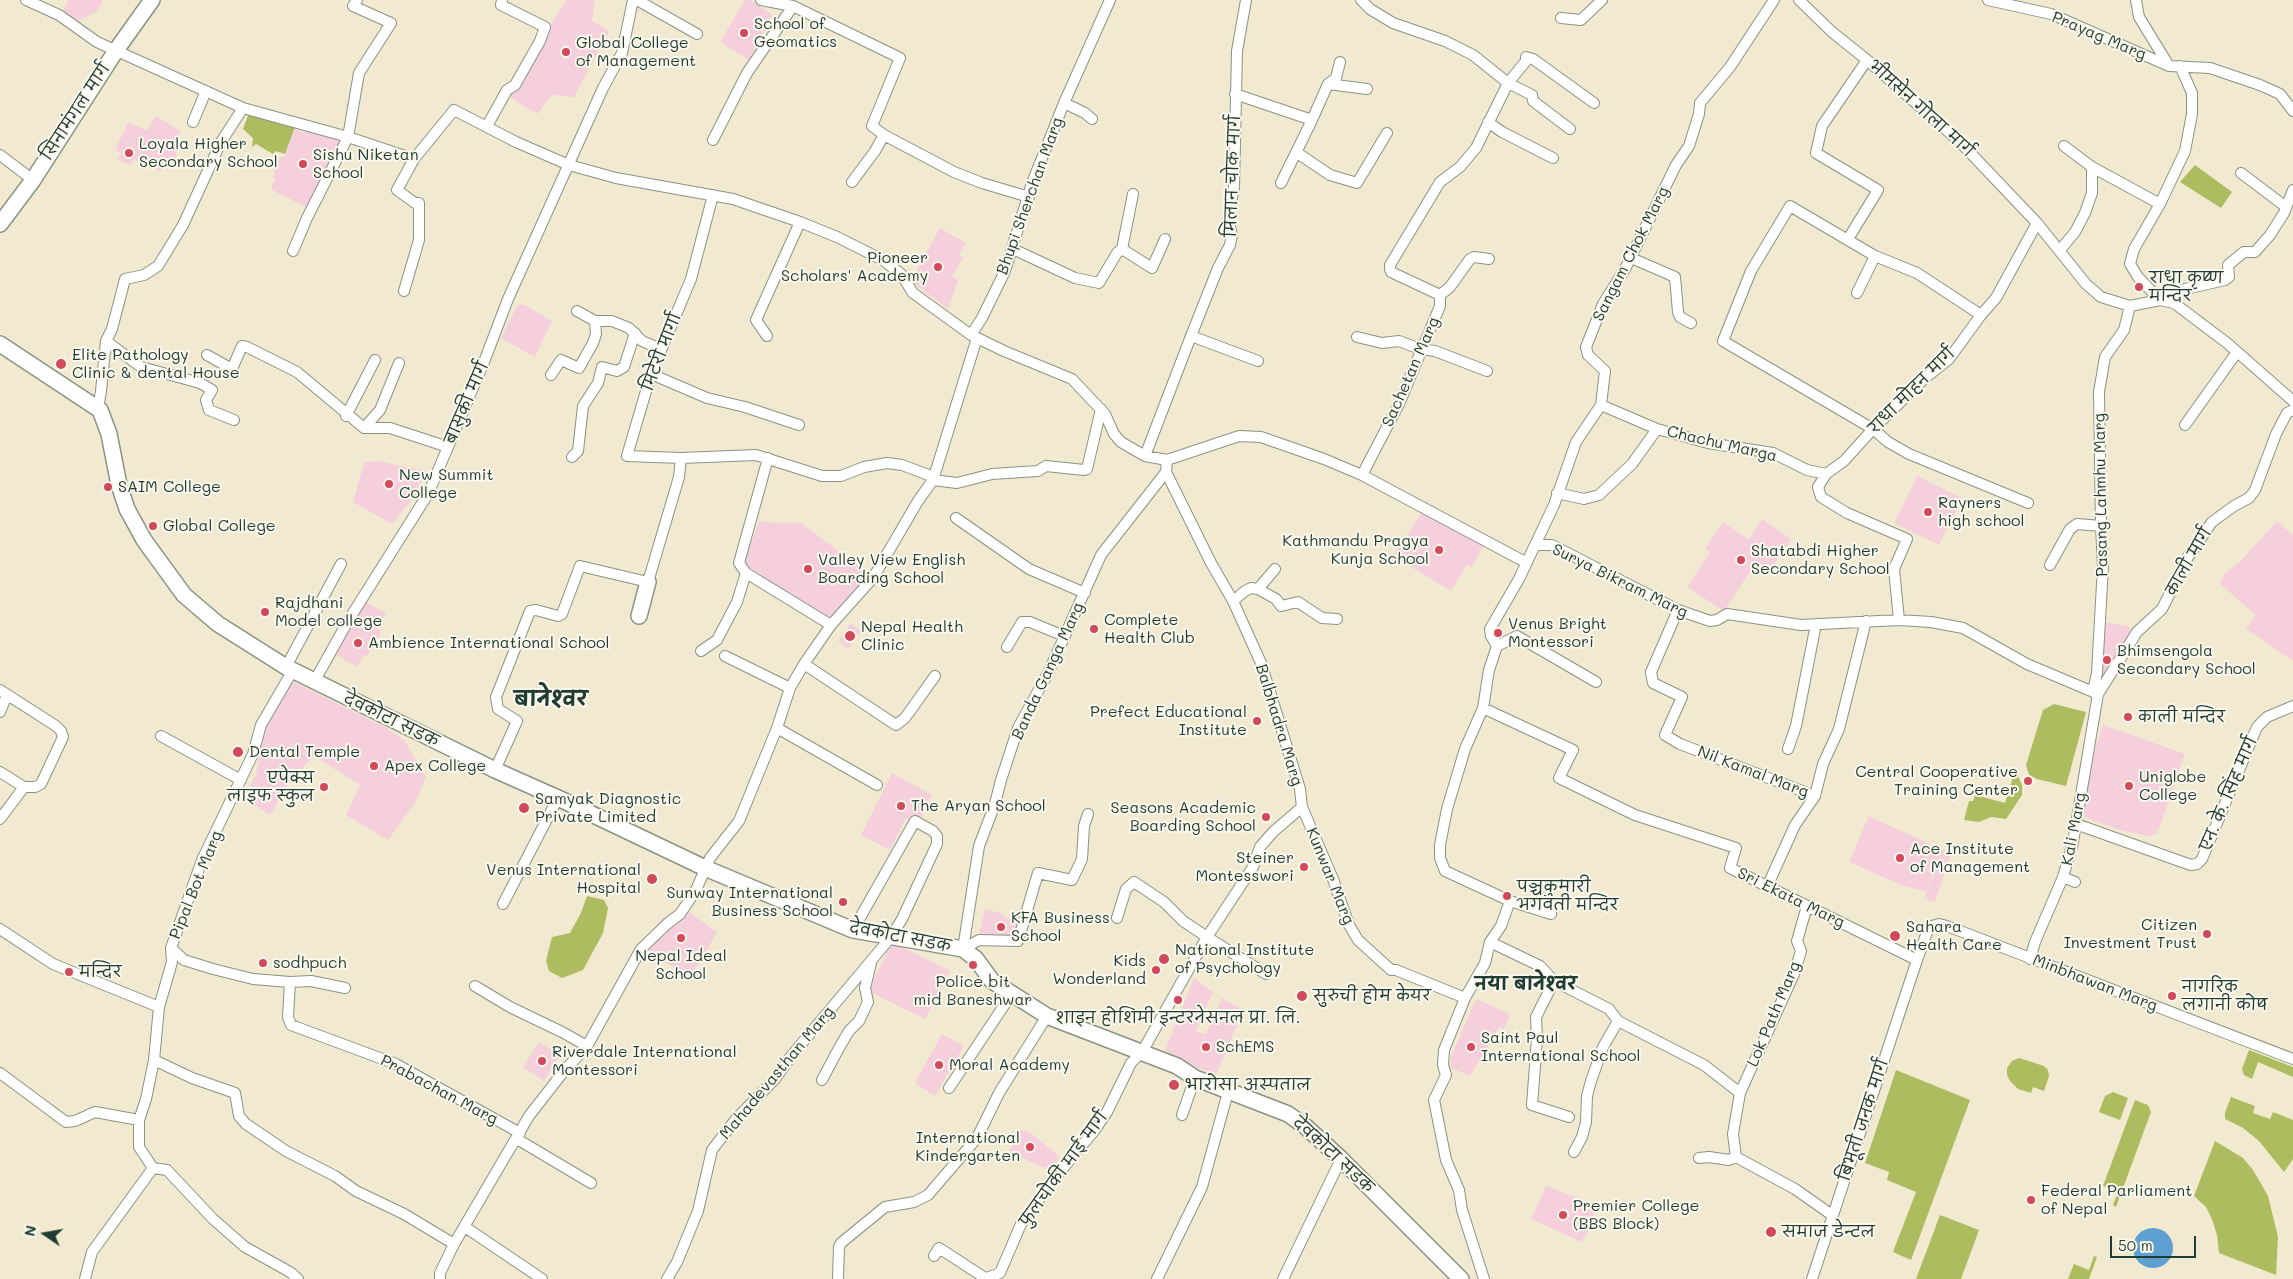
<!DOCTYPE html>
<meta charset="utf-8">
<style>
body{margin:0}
#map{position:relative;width:2293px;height:1279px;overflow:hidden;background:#f1ead1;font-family:Mali,sans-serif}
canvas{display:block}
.north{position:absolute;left:20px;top:1209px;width:50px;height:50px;-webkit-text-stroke:4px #fbf7ec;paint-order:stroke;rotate:282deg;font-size:14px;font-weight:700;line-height:20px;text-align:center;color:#1f3d34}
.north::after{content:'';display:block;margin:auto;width:18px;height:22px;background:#1f3d34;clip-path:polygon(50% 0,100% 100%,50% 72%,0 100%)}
.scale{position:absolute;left:2110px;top:1236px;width:86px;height:22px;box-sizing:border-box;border:2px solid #1f3d34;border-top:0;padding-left:6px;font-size:15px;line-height:18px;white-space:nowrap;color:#1f3d34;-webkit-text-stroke:4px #fbf7ec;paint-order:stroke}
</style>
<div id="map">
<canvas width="2293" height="1279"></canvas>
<div class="north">N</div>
<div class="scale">50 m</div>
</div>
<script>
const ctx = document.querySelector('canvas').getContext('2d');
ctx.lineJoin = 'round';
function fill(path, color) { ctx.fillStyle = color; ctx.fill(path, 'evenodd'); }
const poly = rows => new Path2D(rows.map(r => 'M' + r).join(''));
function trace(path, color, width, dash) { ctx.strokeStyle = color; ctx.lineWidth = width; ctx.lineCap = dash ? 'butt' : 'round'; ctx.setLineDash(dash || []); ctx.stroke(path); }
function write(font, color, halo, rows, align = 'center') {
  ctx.font = font + ' Mali,"Playpen Sans Deva",sans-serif'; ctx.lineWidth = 4; ctx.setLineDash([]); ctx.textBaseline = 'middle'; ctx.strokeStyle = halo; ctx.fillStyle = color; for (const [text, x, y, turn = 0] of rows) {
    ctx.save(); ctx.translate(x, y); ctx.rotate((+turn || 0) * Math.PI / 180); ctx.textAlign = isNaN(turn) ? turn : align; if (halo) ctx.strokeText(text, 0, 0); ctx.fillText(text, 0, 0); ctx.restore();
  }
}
fill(poly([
 [68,0,103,0,96,12,77,21,62,15],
 [566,0,595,0,592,21,609,31,574,97,552,95,537,114,508,96],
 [745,0,751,0,772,15,749,60,720,42],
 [156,116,180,131,175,159,160,171,134,159,131,165,118,160,121,153,115,150,128,123,147,130],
 [308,127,345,140,308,208,272,190,272,184,276,179,273,177,279,157,284,157,295,129,305,133],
 [940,228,966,243,959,255,963,258,952,276,958,280,948,309,911,281],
 [518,304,525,305,552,321,535,357,501,338],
 [377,461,427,471,414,497,392,524,353,502,364,463],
 [1917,476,1962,498,1939,545,1894,523],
 [1422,512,1485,544,1471,567,1467,565,1451,591,1393,556],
 [1762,519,1791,539,1766,576,1753,567,1724,611,1687,587,1710,552,1705,549,1723,522,1749,540],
 [2277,521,2293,535,2293,661,2246,629,2256,615,2220,584,2225,573,2240,562],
 [759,522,801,523,872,576,831,622,743,563],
 [364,601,386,613,378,629,382,632,367,656,364,655,357,667,336,655],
 [2102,621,2129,627,2131,633,2098,687],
 [851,623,861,631,848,649,838,641],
 [292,681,387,728,404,740,426,777,415,803,388,840,346,815,360,785,314,756,291,780,270,815,242,798,256,775,263,730],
 [2103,725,2185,754,2157,834,2149,836,2123,831,2079,815,2087,770],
 [892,773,932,795,918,824,906,818,890,850,861,835],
 [1869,816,1951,854,1935,902,1924,898,1935,873,1925,870,1933,875,1927,890,1924,891,1903,886,1849,862],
 [681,906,717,932,691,977,652,955,645,943,661,919],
 [985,909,1004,914,1004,917,1023,921,1021,936,1012,940,979,933],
 [892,942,950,971,925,1019,868,991],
 [1194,978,1213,992,1196,1031,1206,1034,1222,998,1243,1010,1216,1075,1179,1060,1179,1058,1165,1051],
 [1476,999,1510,1014,1504,1029,1499,1027,1470,1076,1451,1068,1450,1059],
 [942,1034,964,1046,935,1096,915,1083],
 [539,1042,560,1055,544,1081,523,1067],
 [1021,1130,1032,1134,1060,1157,1050,1170,1009,1152],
 [1546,1186,1581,1199,1580,1206,1595,1211,1589,1228,1582,1242,1531,1219]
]), '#f5cfdb');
fill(poly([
 [249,113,295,127,285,154,276,151,273,154,256,144,252,147,253,138,243,129],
 [2195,165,2232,192,2221,208,2180,182],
 [2054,704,2086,712,2066,786,2037,779,2029,775,2026,765,2043,710],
 [2014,774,2018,776,2022,785,2022,795,2006,819,1991,817,1979,822,1964,820,1969,801,1973,801,1975,795,2005,803],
 [587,896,604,900,608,908,603,933,583,970,562,978,549,971,546,961,552,937,570,933,581,913],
 [2249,1050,2293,1067,2293,1077,2258,1062,2252,1079,2244,1075,2242,1069],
 [2019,1058,2044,1066,2048,1070,2049,1076,2044,1091,2033,1087,2031,1093,2018,1089,2010,1081,2007,1075,2007,1068,2012,1061],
 [1896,1070,1970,1100,1911,1260,1893,1252,1916,1192,1887,1180,1889,1172,1865,1163],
 [2113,1092,2128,1098,2120,1120,2099,1112,2105,1096],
 [2231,1097,2255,1106,2253,1113,2270,1119,2273,1112,2293,1120,2293,1159,2284,1172,2259,1141,2243,1128,2225,1119,2225,1113],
 [2135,1100,2148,1105,2151,1112,2116,1207,2113,1205,2118,1192,2103,1186],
 [2215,1141,2243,1158,2253,1170,2268,1196,2278,1237,2276,1275,2219,1253,2217,1235,2212,1219,2206,1207,2194,1196],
 [1940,1215,1979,1230,1961,1279,1916,1279],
 [2094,1256,2097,1257,2089,1279,2068,1279,2074,1264,2089,1270]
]), '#acbc5f');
fill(poly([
 '2133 1248a20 20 0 1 1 40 0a20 20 0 1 1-40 0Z'
]), '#5da0d1');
const street = poly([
 [26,0,59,15,97,42,243,108,348,137,414,159,454,110,516,142,569,165,616,178,733,199,800,222,837,237,883,260,901,274,913,293,971,335,1004,351,1072,379,1105,414,1114,434,1121,442,1145,456,1167,460,1239,436,1261,437,1324,459,1362,475,1527,563],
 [637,0,697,34],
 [761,0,793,6,900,58,872,126,884,135,954,172,982,183,1029,197],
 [1361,0,1370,9,1393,23,1445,41,1473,55,1508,83,1532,95,1533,101,1570,129],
 [1799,0,1832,32,1867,60,1960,142,2037,223,2086,284,2101,297,2130,306,2160,300,2174,303,2227,343,2293,401],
 [1988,0,2051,14,2169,66,2210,68,2260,85,2280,94,2293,111],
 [2136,0,2139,17,2169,66],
 [1561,18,1581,20,1602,0],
 [1328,84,1336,78,1340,62],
 [1235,94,1312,120,1328,84,1367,89],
 [1064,103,1085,113,1092,119],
 [193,122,206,91],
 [1488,122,1502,132,1553,158],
 [487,126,507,90,515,85,540,41,545,27,501,5,502,0],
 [713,140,747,73,793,6],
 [2064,146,2092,167,2160,204],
 [1296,152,1330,175,1357,183,1387,133],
 [0,155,33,180],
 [2241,173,2286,207],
 [852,182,875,151,884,135],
 [1281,183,1312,120],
 [713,195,691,279,651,374,627,456,681,458,756,455,822,476,841,476,864,467,887,463,902,465,934,477],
 [1848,239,1878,190,1816,153,1822,126,1867,60],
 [1013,249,1075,278,1099,283,1117,253,1122,249,1152,268,1165,239],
 [1122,249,1133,194],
 [2060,250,2075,232,2085,213,2092,193,2092,167],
 [293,251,307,218,348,137,359,73,391,23,353,6,357,0],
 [1629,257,1675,277,1678,312,1680,317,1691,323],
 [404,291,419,240,419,203,415,203,397,190,414,159],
 [1857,293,1875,256],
 [1440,295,1450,287,1470,259,1474,257,1489,259],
 [2160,300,2138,277,2130,264,2134,249,2160,204,2185,151,2192,114,2192,93,2180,66],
 [2160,300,2181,290,2225,280,2229,277,2228,265,2244,252,2255,252,2270,235,2284,213,2293,190],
 [577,311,595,321,612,321,629,328,642,341,661,349],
 [1981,315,1917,273,1875,256,1790,206,1751,271,1723,341,1873,429,1888,442,1909,454,2028,503],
 [971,335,982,318,1005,271,1032,183,1064,103,1110,0],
 [767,336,756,320,800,222],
 [1191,336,1258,361],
 [1357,337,1382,343,1399,341,1420,349,1435,351,1487,371],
 [106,341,112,329,125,279,144,275,158,266,183,225,221,142,243,108],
 [207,355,232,369,242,346,247,347,297,372,364,428,390,428,448,447],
 [651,374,707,398,745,407,799,425],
 [551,375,561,360,579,368,593,343,596,334,595,321],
 [1601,405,1657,429,1708,443,1773,453,1807,470,1826,474],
 [98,409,101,391,106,341,141,367,200,383,212,390,206,400,209,410,234,420],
 [346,416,375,360],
 [2185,425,2237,352],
 [364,428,380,410,399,363],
 [1145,456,1191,336,1218,268,1230,245,1232,235,1228,218,1234,187,1237,51,1246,0],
 [572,457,578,451,583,406,598,383,602,367,617,371,624,367,635,333],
 [768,458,739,563,746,573,831,625],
 [1167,460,1166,472,1211,563,1233,601,1261,663,1300,789,1302,807,1333,879,1349,925,1358,940,1391,970,1396,970,1465,998],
 [1362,475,1399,404,1440,306,1440,295,1391,272,1390,269,1390,265,1440,182,1460,167,1476,148,1508,83,1526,61,1526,57,1533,59,1594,103],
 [933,480,957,483,992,474,1038,471,1046,466,1084,470,1087,469,1101,409],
 [1557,493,1584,499,1599,495,1632,464,1657,429],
 [956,518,1029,569,1085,593],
 [1535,545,1554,505,1576,442,1601,405,1605,371,1588,355,1586,347,1603,304,1625,269,1676,165,1689,146,1699,114,1700,103,1730,67,1774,0],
 [2050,565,2070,529,2077,524,2101,526],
 [1258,589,1275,569],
 [1233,601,1245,591,1251,588,1258,589,1276,599,1281,606,1298,602,1322,618,1337,619],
 [1678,610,1651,672,1653,683,1682,697,1665,735,1680,744,1815,796,1823,764,1839,729,1866,621],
 [1899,620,1894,569,1907,539,1847,513,1821,497,1818,487,1826,474,1844,461,1873,429,1925,378,1949,359,1981,315,1996,298,2037,223],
 [1497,646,1517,636,1596,682],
 [1007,647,1022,622,1030,622,1064,636],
 [701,651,717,640,737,602,746,573],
 [725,656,790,688],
 [804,664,896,725,905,718,935,676],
 [286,667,341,564],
 [314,682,348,621,428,494,484,362,508,299,603,88,622,53,633,0],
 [0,690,56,726,61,731,63,737,41,784,35,787,24,787,0,772],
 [2093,691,2097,673,2103,566,2101,526,2099,392,2105,357,2124,330,2130,306],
 [1483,708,1573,750,1559,778,1635,815,1736,848,1730,868,1917,960],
 [0,712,7,695],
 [777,728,877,785],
 [161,736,241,780],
 [1788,749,1796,726,1816,624],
 [495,770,517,721,498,709,496,697,530,611,536,610,558,616,562,614,580,566,648,582,679,477,681,458],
 [0,819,24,787],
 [2076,824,2174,859,2191,865,2197,864,2202,859,2257,727,2267,717,2293,706],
 [2063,877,2075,882],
 [1767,887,1795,825,1815,796],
 [1510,901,1551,914],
 [503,904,558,798],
 [1117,918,1126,889,1134,882,1164,902,1183,921,1207,937,1266,974],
 [0,929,53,964,159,1007],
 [1490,942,1540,966,1554,981,1609,1009,1618,1021,1704,1065,1740,1093,1733,1134,1736,1157,1795,1189,1832,1215],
 [171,948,184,960,213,969,253,979,290,982,288,1017,291,1025,396,1064,520,1133],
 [963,949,979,846,995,804,1001,780,1018,728,1049,671,1101,555,1166,472],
 [963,949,979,940,1018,941,1038,873,1072,880,1082,859,1084,826,1088,814],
 [2030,959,2035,942,2063,877,2073,842,2098,694,2137,632,2162,609,2188,557,2212,522,2234,506,2249,498,2255,490,2276,434,2287,413,2293,410],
 [1554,981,1536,1017,1537,1039,1532,1105,1569,1117],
 [290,982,311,981,345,988],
 [475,986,510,1007,562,1032,587,1046],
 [154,1060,192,1078,235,1093,239,1116,246,1124,286,1151,335,1176,356,1191,404,1214,454,1244],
 [0,1073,66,1122,75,1121,95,1112,139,1120],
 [822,1080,839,1048,849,1031,859,1021,868,1002,865,988,871,963],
 [949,1088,1011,995],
 [1740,1093,1794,974,1801,951,1797,941,1807,906],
 [1182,1115,1195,1078],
 [517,1139,591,1183],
 [1574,1152,1582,1137,1586,1122,1587,1096,1591,1081,1603,1047,1618,1021],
 [1699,1158,1709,1157,1729,1160,1736,1157],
 [153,1168,139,1147,139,1120,146,1099,154,1060,159,1007,172,962,171,948,202,860,253,754,261,725,293,670],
 [153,1168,167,1170,213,1219,245,1247,290,1272,298,1279],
 [465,1227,542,1279],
 [934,1256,939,1248,985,1278],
 [85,1279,92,1252,153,1168],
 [440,1279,440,1273,454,1244,529,1116,564,1071,587,1046,641,949,667,924,680,914,696,890,710,858,739,821,777,728,790,688,804,664,831,625,873,578,918,501,933,480,977,338],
 [667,1279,677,1262,698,1211,712,1150,736,1119,775,1079,792,1055,891,937,902,919,937,844,937,836,933,831,915,821,853,930],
 [838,1279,839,1247,841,1243,885,1207,914,1202,928,1195,977,1138,999,1093,1047,1016],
 [984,1279,1000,1273,1021,1224,1054,1179,1094,1131,1107,1112,1131,1063,1142,1052,1207,937,1253,867,1260,847,1273,832,1302,807],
 [1157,1279,1202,1187,1228,1092],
 [1283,1279,1341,1159],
 [1484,1279,1462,1210,1459,1190,1446,1160,1434,1100,1446,1075,1443,1065,1444,1050,1465,998,1485,963,1490,942,1501,926,1510,901,1445,871,1440,858,1440,845,1447,809,1465,749,1483,708,1489,670,1497,646,1491,636,1490,629,1519,579,1535,545,1552,545,1678,610,1710,621,1717,620,1727,614,1801,625,1899,620,1931,622,1963,628,2027,664,2098,694],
 [1812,1279,1917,960,1927,932,1932,926,1939,924,1947,926,2293,1059]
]);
const secondary = poly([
 [0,224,33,180,117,49,152,0],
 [0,344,100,410,109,434,119,485,127,509,144,540,184,595,218,624,286,667,495,770,558,798,705,868,853,930,963,949,976,959,992,981,1047,1016,1177,1066,1195,1078,1288,1114,1306,1127,1341,1159,1461,1279],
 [639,616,648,582]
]);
trace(street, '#889482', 12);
trace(secondary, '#889482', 18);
trace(street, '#fff', 10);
trace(secondary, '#fff', 15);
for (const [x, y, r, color] of [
 [744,33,5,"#d1495b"],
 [566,52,5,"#d1495b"],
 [129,153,5,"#d1495b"],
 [303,164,5,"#d1495b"],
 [938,267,5,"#d1495b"],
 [2139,287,5,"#d1495b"],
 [61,364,6,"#d1495b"],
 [389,484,5,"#d1495b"],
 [108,487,5,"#d1495b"],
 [1928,512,5,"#d1495b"],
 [153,526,5,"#d1495b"],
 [1439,550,5,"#d1495b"],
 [1741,560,5,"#d1495b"],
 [808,569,5,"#d1495b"],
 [265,612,5,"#d1495b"],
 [1094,629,5,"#d1495b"],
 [1498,633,5,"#d1495b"],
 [850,636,6,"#d1495b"],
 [358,643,5,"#d1495b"],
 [2107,660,5,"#d1495b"],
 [2128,717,5,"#d1495b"],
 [1257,721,5,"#d1495b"],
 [238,752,6,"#d1495b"],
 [374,766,5,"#d1495b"],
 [2028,781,5,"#d1495b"],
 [2129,786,5,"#d1495b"],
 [324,787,5,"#d1495b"],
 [901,806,5,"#d1495b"],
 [524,808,6,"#d1495b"],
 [1266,817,5,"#d1495b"],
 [1900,858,5,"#d1495b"],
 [1304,867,5,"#d1495b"],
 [652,879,6,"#d1495b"],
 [1507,896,5,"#d1495b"],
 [843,902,5,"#d1495b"],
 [1001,927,5,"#d1495b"],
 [2207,934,5,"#d1495b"],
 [1895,936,6,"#d1495b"],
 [681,938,5,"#d1495b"],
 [1164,959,6,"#d1495b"],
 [263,963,5,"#d1495b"],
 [973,965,5,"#d1495b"],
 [1156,970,5,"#d1495b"],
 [69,972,5,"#d1495b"],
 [1302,996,6,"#d1495b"],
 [2172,996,5,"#d1495b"],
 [1178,1000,5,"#d1495b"],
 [1206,1047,5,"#d1495b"],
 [1471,1047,5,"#d1495b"],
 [542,1061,5,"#d1495b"],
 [939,1065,5,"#d1495b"],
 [1174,1085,6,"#d1495b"],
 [1030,1147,5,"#d1495b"],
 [2031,1200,5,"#d1495b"],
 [1563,1215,5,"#d1495b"],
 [1771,1232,6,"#d1495b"]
]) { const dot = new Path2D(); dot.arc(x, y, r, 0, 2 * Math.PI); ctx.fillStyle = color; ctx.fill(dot); trace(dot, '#fbf7ec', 2); }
write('16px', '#1f3d34', '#fbf7ec', [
 ["School of",754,24],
 ["Geomatics",754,42],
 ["Global College",576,43],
 ["of Management",576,61],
 ["Loyala Higher",139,144],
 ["Secondary School",139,162],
 ["Sishu Niketan",313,155],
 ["School",313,173],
 ["Pioneer",928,258,"right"],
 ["Scholars' Academy",928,276,"right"],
 ["राधा कृष्ण",2149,278],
 ["मन्दिर",2149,296],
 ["Elite Pathology",72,355],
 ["Clinic & dental House",72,373],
 ["New Summit",399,475],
 ["College",399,493],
 ["SAIM College",118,487],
 ["Rayners",1938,503],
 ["high school",1938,521],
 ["Global College",163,526],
 ["Kathmandu Pragya",1429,541,"right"],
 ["Kunja School",1429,559,"right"],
 ["Shatabdi Higher",1751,551],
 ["Secondary School",1751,569],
 ["Valley View English",818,560],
 ["Boarding School",818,578],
 ["Rajdhani",275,603],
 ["Model college",275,621],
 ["Complete",1104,620],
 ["Health Club",1104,638],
 ["Venus Bright",1508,624],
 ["Montessori",1508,642],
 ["Nepal Health",861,627],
 ["Clinic",861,645],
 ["Ambience International School",368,643],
 ["Bhimsengola",2117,651],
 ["Secondary School",2117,669],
 ["Prefect Educational",1247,712,"right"],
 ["Institute",1247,730,"right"],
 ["काली मन्दिर",2138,717],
 ["Dental Temple",249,752],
 ["Apex College",384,766],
 ["Central Cooperative",2018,772,"right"],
 ["Training Center",2018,790,"right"],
 ["Uniglobe",2139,777],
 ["College",2139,795],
 ["एपेक्स",314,778,"right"],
 ["लाइफ स्कुल",314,796,"right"],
 ["Samyak Diagnostic",535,799],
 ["Private Limited",535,817],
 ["The Aryan School",911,806],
 ["Seasons Academic",1256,808,"right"],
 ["Boarding School",1256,826,"right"],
 ["Ace Institute",1910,849],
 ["of Management",1910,867],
 ["Steiner",1294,858,"right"],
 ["Montesswori",1294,876,"right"],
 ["Venus International",641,870,"right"],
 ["Hospital",641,888,"right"],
 ["पञ्चकुमारी",1517,887],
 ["भगवती मन्दिर",1517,905],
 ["Sunway International",833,893,"right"],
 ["Business School",833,911,"right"],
 ["KFA Business",1011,918],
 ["School",1011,936],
 ["Citizen",2197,925,"right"],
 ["Investment Trust",2197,943,"right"],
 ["Sahara",1906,927],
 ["Health Care",1906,945],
 ["National Institute",1175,950],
 ["of Psychology",1175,968],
 ["Nepal Ideal",681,956,"center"],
 ["School",681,974,"center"],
 ["Kids",1146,961,"right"],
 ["Wonderland",1146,979,"right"],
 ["sodhpuch",273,963],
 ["मन्दिर",79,972],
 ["Police bit",973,982,"center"],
 ["mid Baneshwar",973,1000,"center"],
 ["नागरिक",2182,987],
 ["लगानी कोष",2182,1005],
 ["सुरुची होम केयर",1313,996],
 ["शाइन होशिमी इन्टरनेसनल प्रा. लि.",1178,1018,"center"],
 ["Saint Paul",1481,1038],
 ["International School",1481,1056],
 ["SchEMS",1216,1047],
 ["Riverdale International",552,1052],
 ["Montessori",552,1070],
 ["Moral Academy",949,1065],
 ["भारोसा अस्पताल",1185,1085],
 ["International",1020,1138,"right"],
 ["Kindergarten",1020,1156,"right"],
 ["Federal Parliament",2041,1191],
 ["of Nepal",2041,1209],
 ["Premier College",1573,1206],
 ["(BBS Block)",1573,1224],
 ["समाज डेन्टल",1782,1232]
], 'left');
write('16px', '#1f3d34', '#fbf7ec', [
 ["Prayag Marg",2099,36,23],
 ["भीमसेन गोला मार्ग",1921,109,42],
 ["सिनामंगल मार्ग",76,112,-57],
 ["मिलान चोक मार्ग",1233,176,-88],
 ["Bhupi Sherchan Marg",1030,196,-70],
 ["Sangam Chok Marg",1631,254,-63],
 ["मिटेरी मार्गा",662,352,-69],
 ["Sachetan Marg",1411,372,-66],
 ["राधा मोहन मार्ग",1912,391,-45],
 ["बासुकी मार्ग",467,403,-67],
 ["Chachu Marga",1722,444,13],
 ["Pasang Lahmhu Marg",2101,495,-91],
 ["काली मार्ग",2189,562,-60],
 ["Surya Bikram Marg",1620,581,26],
 ["Banda Ganga Marg",1048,671,-65],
 ["देवकोटा सडक",391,720,26],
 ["Balbhadra Marg",1279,725,73],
 ["Nil Kamal Marg",1753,772,21],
 ["एन. के. सिंह मार्ग",2229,794,-67],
 ["Kali Marg",2074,829,-79],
 ["Kunwar Marg",1330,876,68],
 ["Pipal Bot Marg",196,885,-68],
 ["Sri Ekata Marg",1791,898,26],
 ["देवकोटा सडक",900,937,11],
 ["Minbhawan Marg",2095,983,21],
 ["Lok Path Marg",1774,1014,-67],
 ["Mahadevasthan Marg",777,1073,-50],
 ["Prabachan Marg",439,1090,28],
 ["बिभूती जनक मार्ग",1864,1120,-72],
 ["देवकोटा सडक",1333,1155,43],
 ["फुलचोकी माई मार्ग",1064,1169,-54]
]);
write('bold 18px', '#1f3d34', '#fbf7ec', [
 ["नया बानेश्वर",1526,984]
]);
write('bold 21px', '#1f3d34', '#fbf7ec', [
 ["बानेश्वर",551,700]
]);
</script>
